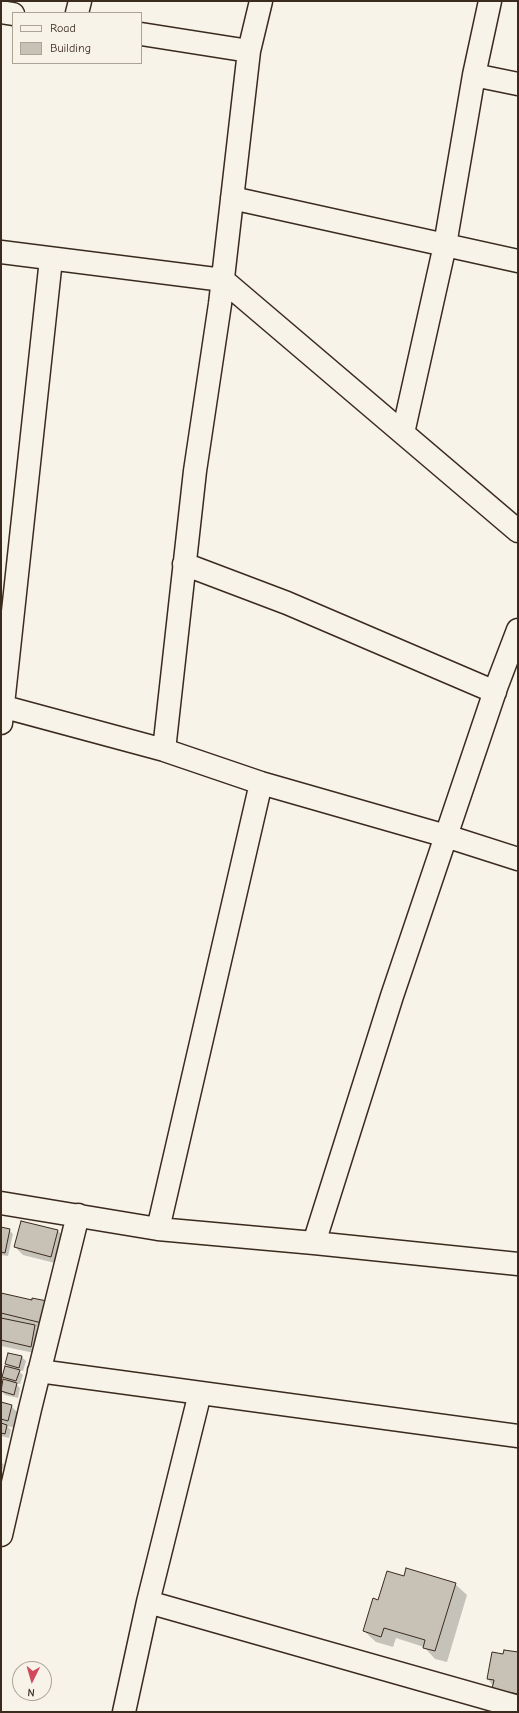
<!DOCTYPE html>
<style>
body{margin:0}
#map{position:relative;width:519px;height:1713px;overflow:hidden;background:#f7f3e8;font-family:"Comic Neue",sans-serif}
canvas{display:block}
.frame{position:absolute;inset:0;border:2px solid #3b2a1e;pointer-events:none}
.legend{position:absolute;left:12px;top:12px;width:130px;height:52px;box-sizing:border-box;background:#f7f3e8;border:1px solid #aca397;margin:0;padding:5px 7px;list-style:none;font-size:12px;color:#3b2a1e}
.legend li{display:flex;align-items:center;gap:8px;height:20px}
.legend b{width:20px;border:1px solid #aca397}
.north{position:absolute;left:12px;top:1661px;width:40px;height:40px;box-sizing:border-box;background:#f7f3e8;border:1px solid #aca397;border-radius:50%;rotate:185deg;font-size:11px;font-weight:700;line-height:16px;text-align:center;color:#3b2a1e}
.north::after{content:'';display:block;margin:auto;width:14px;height:18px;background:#d1495b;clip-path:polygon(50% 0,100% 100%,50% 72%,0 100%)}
</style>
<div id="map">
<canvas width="519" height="1713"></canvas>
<div class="frame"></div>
<ul class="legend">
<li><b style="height:5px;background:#f7f3e8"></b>Road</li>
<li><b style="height:11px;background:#c8c1b6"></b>Building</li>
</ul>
<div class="north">N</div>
</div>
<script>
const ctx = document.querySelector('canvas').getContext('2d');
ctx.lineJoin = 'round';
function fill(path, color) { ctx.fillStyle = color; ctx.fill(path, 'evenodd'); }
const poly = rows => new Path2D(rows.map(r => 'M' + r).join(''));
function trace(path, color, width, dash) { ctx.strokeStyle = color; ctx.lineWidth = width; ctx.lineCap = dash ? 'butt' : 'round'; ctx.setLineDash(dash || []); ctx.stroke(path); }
fill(poly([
 [1,1228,9,1230,13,1234,8,1256,1,1255],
 [58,1231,66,1239,59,1264,23,1255,15,1247],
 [1,1294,32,1302,49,1331,36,1327,42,1334,39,1354,1,1346],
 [9,1354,22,1357,26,1361,23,1371,18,1370,23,1375,20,1384,15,1383,20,1388,18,1398,5,1395,1,1391,3,1381,9,1382,3,1377,11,1369,6,1364],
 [1,1403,11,1406,19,1414,16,1428,7,1426,11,1430,9,1438,1,1436],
 [1,1462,4,1465,1,1473],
 [404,1577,455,1584,467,1595,447,1662,435,1659,424,1647,396,1638,393,1647,376,1642,364,1631,379,1601],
 [518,1653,518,1700,501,1697,488,1679,504,1655]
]), '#0003');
const building = poly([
 [21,1221,58,1230,51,1257,14,1247,21,1221],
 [1,1227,10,1229,5,1253,1,1252,1,1227],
 [1,1293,32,1300,32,1298,47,1301,42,1323,1,1313,1,1293],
 [1,1318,35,1325,31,1347,1,1340,1,1318],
 [8,1353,22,1356,19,1368,5,1364,8,1353],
 [5,1366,20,1370,16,1381,2,1377,5,1366],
 [3,1379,17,1383,14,1395,1,1391,3,1379],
 [1,1402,12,1405,8,1421,1,1419,1,1402],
 [1,1423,7,1425,5,1434,1,1433,1,1423],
 [406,1568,456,1583,435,1651,423,1648,425,1640,384,1628,381,1637,363,1631,373,1598,378,1600,387,1571,404,1576,406,1568],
 [504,1650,518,1652,518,1694,492,1689,494,1680,487,1679,492,1652,503,1654,504,1650]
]);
fill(building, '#c8c1b6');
trace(building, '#3b2a1e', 1);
const minor = poly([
 [490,1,474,75,518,84],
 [1,12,13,14],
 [77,13,80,1],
 [141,34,249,51],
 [232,198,518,261],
 [1,252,223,280,518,531],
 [403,433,445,245,474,75],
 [184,564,287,603,495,692],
 [1,706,164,750,261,783,446,836,518,859],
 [1,723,51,259],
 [164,750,195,471,220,304,249,51,261,1],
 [1,1203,158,1229,314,1243,518,1264],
 [158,1229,261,783],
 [314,1243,392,996,497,685,518,630],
 [39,1371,518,1436],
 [1,1535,30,1409,78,1215],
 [148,1602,200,1393],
 [124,1712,148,1602,518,1707]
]);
trace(minor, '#3b2a1e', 25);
trace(minor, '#f7f3e8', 22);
</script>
